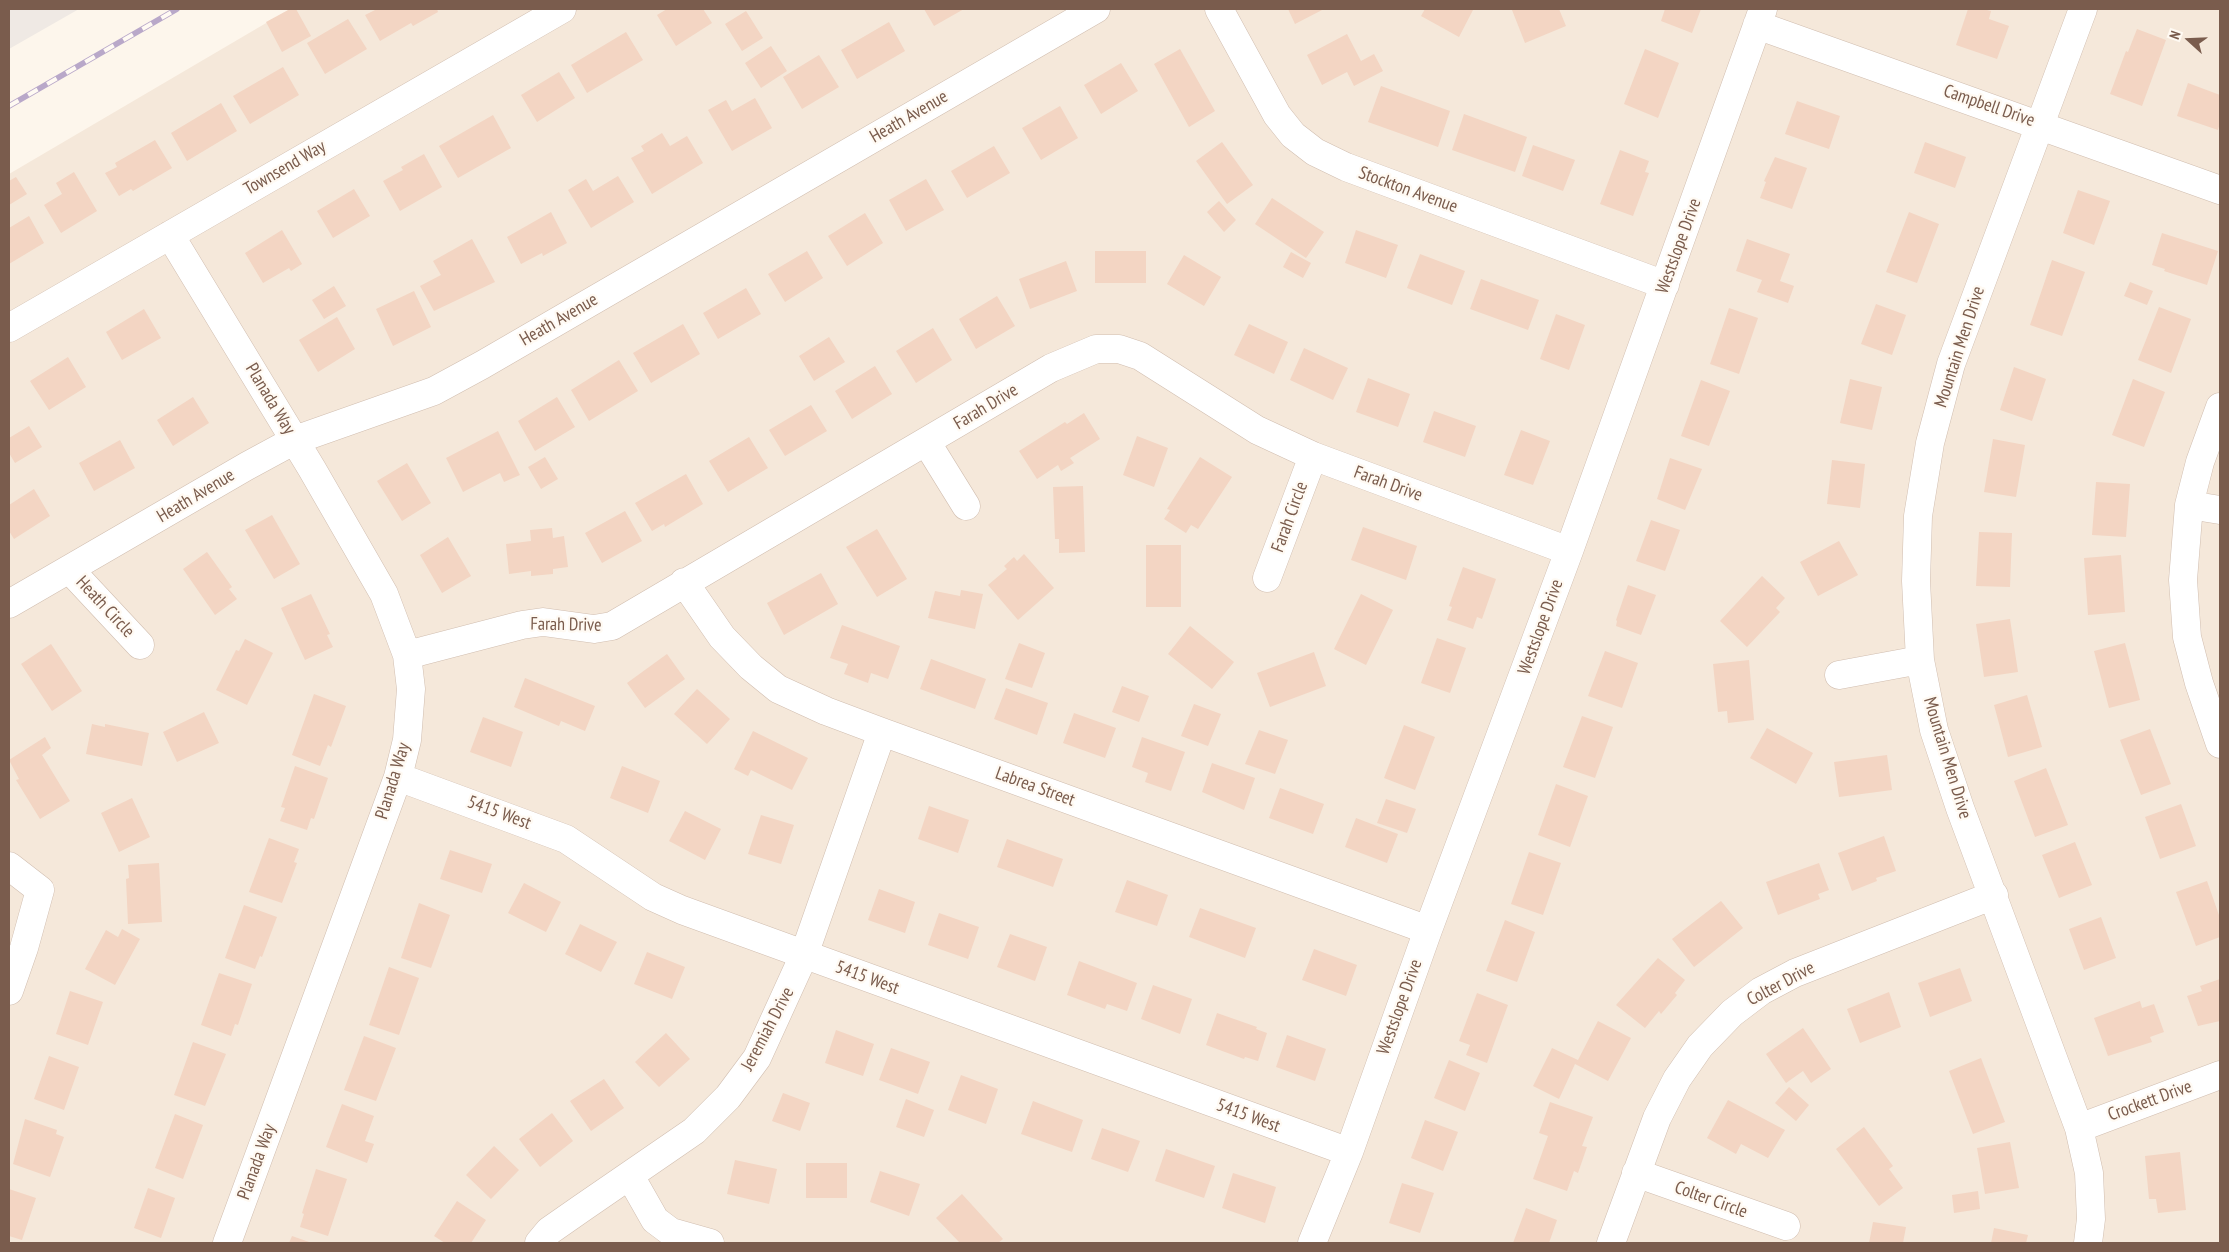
<!DOCTYPE html>
<style>
body{margin:0}
#map{position:relative;width:2229px;height:1252px;overflow:hidden;background:#fdf6ec;font-family:"PT Sans Narrow",sans-serif}
canvas{display:block}
.frame{position:absolute;inset:0;border:10px solid #7a5c4d;pointer-events:none}
.north{position:absolute;left:2164px;top:15px;width:50px;height:50px;-webkit-text-stroke:4px #fffaf3;paint-order:stroke;rotate:290deg;font-size:14px;font-weight:700;line-height:20px;text-align:center;color:#7a5c4d}
.north::after{content:'';display:block;margin:auto;width:18px;height:22px;background:#7a5c4d;clip-path:polygon(50% 0,100% 100%,50% 72%,0 100%)}
</style>
<div id="map">
<canvas width="2229" height="1252"></canvas>
<div class="frame"></div>
<div class="north">N</div>
</div>
<script>
const ctx = document.querySelector('canvas').getContext('2d');
ctx.lineJoin = 'round';
function fill(path, color) { ctx.fillStyle = color; ctx.fill(path, 'evenodd'); }
const poly = rows => new Path2D(rows.map(r => 'M' + r).join(''));
function trace(path, color, width, dash) { ctx.strokeStyle = color; ctx.lineWidth = width; ctx.lineCap = dash ? 'butt' : 'round'; ctx.setLineDash(dash || []); ctx.stroke(path); }
function write(font, color, halo, rows, align = 'center') {
  ctx.font = font + ' "PT Sans Narrow",sans-serif'; ctx.lineWidth = 4.5; ctx.setLineDash([]); ctx.textBaseline = 'middle'; ctx.strokeStyle = halo; ctx.fillStyle = color; for (const [text, x, y, turn = 0] of rows) {
    ctx.save(); ctx.translate(x, y); ctx.rotate((+turn || 0) * Math.PI / 180); ctx.textAlign = isNaN(turn) ? turn : align; if (halo) ctx.strokeText(text, 0, 0); ctx.fillText(text, 0, 0); ctx.restore();
  }
}
fill(poly([
 [290,9,2220,9,2220,1243,9,1243,9,174]
]), '#f5e8da');
fill(poly([
 [9,9,79,9,9,49]
]), '#efe9e4');
fill(poly([
 [290,9,296,9,311,36,282,52,266,22],
 [377,9,437,9,438,12,413,26,411,23,380,41,365,15],
 [667,9,703,9,712,23,676,46,657,15],
 [924,9,964,9,934,26],
 [1288,9,1324,9,1295,24],
 [1425,9,1472,9,1473,10,1459,37,1421,16],
 [1516,9,1559,9,1566,26,1525,43,1512,10],
 [1665,9,1701,9,1692,33,1661,21],
 [1968,9,1983,9,1991,11,1989,19,2009,26,1997,59,1956,45],
 [746,11,763,38,742,51,725,24],
 [348,19,367,49,325,74,307,43],
 [889,22,905,51,857,79,841,50],
 [2137,29,2166,40,2142,106,2110,94,2126,51,2128,52],
 [626,32,643,60,587,93,571,65],
 [1347,34,1361,61,1374,54,1383,71,1354,86,1347,72,1322,85,1307,55],
 [771,46,787,71,761,88,745,63],
 [1180,49,1215,111,1189,127,1154,64],
 [1645,49,1679,63,1658,118,1624,104],
 [819,55,839,87,802,109,783,77],
 [1121,63,1138,91,1101,114,1084,85],
 [283,67,299,95,250,124,233,96],
 [559,72,575,98,537,122,521,95],
 [2188,83,2220,95,2220,123,2218,130,2177,116],
 [1381,86,1450,111,1438,147,1368,122],
 [755,98,772,128,732,151,708,110,726,100,732,111],
 [1797,101,1840,116,1829,149,1785,134],
 [221,103,237,131,187,161,171,133],
 [1060,106,1078,138,1041,160,1022,128],
 [1464,114,1527,137,1515,172,1452,150],
 [493,115,511,148,458,178,439,146],
 [662,133,670,146,687,136,703,163,652,194,631,158,644,151,641,146],
 [155,140,172,168,133,191,131,189,119,196,105,173,117,167,115,163],
 [1222,142,1253,185,1227,204,1196,161],
 [1925,142,1966,157,1955,188,1914,173],
 [1533,145,1575,160,1563,191,1522,176],
 [994,146,1010,173,967,198,951,171],
 [1620,150,1649,161,1645,172,1649,173,1633,216,1600,204],
 [424,154,442,187,400,211,383,181,403,170,401,167],
 [1775,157,1807,168,1792,209,1760,198,1766,182,1764,181],
 [74,172,97,211,61,233,44,205,62,194,56,183],
 [618,176,634,202,591,228,568,190,586,179,593,191],
 [16,177,27,194,9,205,9,181],
 [926,179,944,210,906,231,889,200],
 [354,189,370,216,333,238,317,211],
 [2078,190,2110,201,2094,245,2063,233],
 [1272,198,1324,232,1306,258,1255,224],
 [1219,201,1236,220,1224,232,1207,212],
 [551,212,567,243,543,256,542,253,521,264,507,237],
 [1909,212,1939,224,1917,283,1886,272],
 [865,213,883,243,847,266,828,236],
 [29,216,44,243,9,264,9,228],
 [282,230,302,264,291,271,289,268,263,283,245,253],
 [1356,230,1398,245,1386,278,1345,263],
 [2162,233,2218,251,2207,285,2164,271,2165,269,2152,265],
 [472,239,495,282,434,311,420,286,441,275,433,261],
 [1747,239,1790,254,1780,281,1794,286,1788,303,1757,292,1762,280,1736,271],
 [807,251,823,278,785,302,768,274],
 [1095,251,1146,251,1146,283,1095,283],
 [1291,252,1311,263,1303,278,1283,267],
 [1420,254,1465,271,1452,305,1407,288],
 [1184,255,1221,277,1204,306,1167,284],
 [2052,260,2085,272,2062,336,2030,325],
 [1066,261,1077,291,1030,309,1019,279],
 [1481,279,1539,300,1528,330,1470,309],
 [2130,282,2153,291,2147,305,2124,296],
 [334,286,346,306,324,319,312,300],
 [746,288,761,314,718,339,703,313],
 [414,291,431,327,393,346,376,309],
 [997,296,1015,326,976,349,959,319],
 [1876,304,1906,315,1892,355,1861,344],
 [2159,307,2191,319,2171,373,2138,360],
 [1729,308,1758,318,1739,374,1710,364],
 [144,309,161,338,122,360,106,332],
 [1556,314,1585,325,1569,370,1540,359],
 [337,317,355,349,318,372,299,340],
 [683,324,700,354,651,383,633,353],
 [1249,324,1288,342,1274,374,1234,355],
 [933,328,952,360,916,383,896,351],
 [829,337,845,362,814,381,799,356],
 [1304,348,1348,368,1333,400,1290,380],
 [68,357,86,387,49,410,30,381],
 [619,360,638,391,589,421,571,390],
 [875,366,892,394,852,419,835,391],
 [2014,367,2046,379,2032,421,2000,410],
 [1368,378,1410,394,1398,427,1356,412],
 [1850,379,1882,387,1872,430,1840,423],
 [2133,379,2165,392,2144,447,2112,435],
 [1701,380,1730,391,1709,446,1681,436],
 [193,397,209,423,173,446,157,420],
 [557,397,575,427,535,451,518,421],
 [811,405,827,431,785,456,769,430],
 [1434,411,1476,426,1465,457,1423,442],
 [1084,413,1100,439,1070,458,1074,463,1061,471,1058,465,1037,479,1019,451,1065,422,1067,424],
 [29,426,42,447,15,463,9,453,9,438],
 [1521,430,1550,441,1533,485,1504,475],
 [498,431,520,475,504,482,500,473,463,492,446,458],
 [1137,436,1168,448,1154,487,1123,475],
 [749,437,768,468,728,492,709,461],
 [1993,439,2025,445,2016,497,1984,492],
 [120,440,135,468,94,491,79,463],
 [545,457,558,479,541,489,528,467],
 [1200,457,1232,477,1198,529,1191,525,1186,533,1164,519,1170,510,1167,509],
 [1670,458,1702,469,1685,510,1657,499],
 [1832,460,1865,464,1860,508,1827,504],
 [407,463,431,503,402,521,377,481],
 [686,474,703,504,665,527,664,524,652,531,635,503],
 [2096,482,2130,484,2126,537,2092,535],
 [1083,486,1085,552,1059,553,1059,539,1055,539,1053,487],
 [34,489,50,516,14,539,9,531,9,505],
 [625,511,642,541,602,563,585,533],
 [272,515,300,564,274,579,245,530],
 [1651,520,1680,530,1665,571,1636,561],
 [1363,527,1417,546,1406,580,1351,560],
 [552,528,553,538,564,536,568,567,553,569,553,574,531,576,531,571,509,574,506,544,531,541,530,530],
 [877,529,907,579,877,597,846,547],
 [1979,532,2012,533,2010,587,1976,586],
 [448,537,471,576,442,593,420,555],
 [1839,541,1858,575,1818,596,1800,562],
 [1146,545,1181,545,1181,607,1146,607],
 [207,552,232,587,229,589,237,599,215,615,183,569],
 [1024,554,1054,588,1018,620,988,585,1007,569,1004,566,1014,557,1017,561],
 [2121,555,2125,612,2088,615,2084,558],
 [1463,567,1496,579,1482,619,1477,617,1473,629,1447,620,1452,607,1449,606],
 [821,573,838,604,784,635,767,603],
 [1762,576,1785,598,1776,608,1780,612,1747,647,1720,621],
 [1628,585,1656,595,1641,635,1616,626,1617,621,1616,620],
 [961,590,983,594,975,629,928,618,935,591,960,596],
 [311,594,330,634,327,635,333,647,305,660,281,608],
 [1361,594,1393,610,1366,665,1334,649],
 [2010,619,2018,672,1984,677,1976,624],
 [842,625,900,646,888,679,871,673,868,683,844,674,848,664,830,658],
 [1190,626,1234,662,1212,689,1168,654],
 [1437,638,1466,648,1450,693,1421,683],
 [245,639,273,653,247,705,216,690,236,650,239,651],
 [1019,643,1045,653,1032,688,1005,679],
 [2125,643,2140,700,2109,708,2094,651],
 [51,644,82,691,52,711,21,664],
 [1605,651,1638,663,1622,708,1588,696],
 [1314,652,1326,686,1270,707,1257,673],
 [667,654,685,679,645,708,627,683],
 [931,659,986,679,975,709,920,689],
 [1749,660,1754,720,1728,723,1727,711,1718,712,1713,664],
 [525,678,595,706,585,731,561,721,559,726,514,707],
 [1122,686,1149,696,1139,722,1112,712],
 [1006,688,1048,703,1037,735,994,719],
 [697,689,730,719,707,744,674,714],
 [314,694,346,706,331,747,328,745,320,766,292,755],
 [2027,695,2042,747,2008,757,1994,705],
 [1194,704,1221,714,1208,746,1181,736],
 [204,712,219,743,177,762,163,732],
 [1074,713,1116,728,1105,758,1063,743],
 [1582,716,1613,727,1595,778,1563,767],
 [483,717,523,732,511,767,470,752],
 [92,724,105,727,105,724,149,733,142,766,86,754],
 [1404,725,1435,737,1415,790,1384,778],
 [1767,728,1813,753,1796,784,1750,758],
 [2150,729,2171,784,2141,795,2120,740],
 [1259,730,1288,740,1275,774,1245,764],
 [753,731,808,758,792,790,751,770,748,776,734,769],
 [45,737,51,748,42,755,70,801,40,819,16,780,19,779,9,760],
 [1142,737,1185,752,1171,791,1145,782,1148,773,1132,767],
 [1887,755,1892,790,1839,797,1834,762],
 [1212,763,1255,778,1244,810,1202,792],
 [295,766,328,778,314,819,311,818,307,830,280,821,285,808,281,807],
 [622,766,660,781,648,813,610,798],
 [2046,768,2068,825,2035,837,2014,781],
 [1556,784,1588,796,1570,847,1538,835],
 [1280,788,1324,804,1313,834,1269,818],
 [132,798,150,837,119,852,101,813],
 [1386,799,1416,809,1407,833,1377,823],
 [2181,804,2196,846,2160,859,2145,817],
 [929,806,969,820,958,853,918,839],
 [685,811,721,829,705,860,669,841],
 [761,815,794,825,781,864,748,854],
 [1356,818,1398,834,1387,863,1345,847],
 [1884,836,1896,871,1876,878,1877,881,1852,891,1838,853],
 [269,838,299,849,294,862,297,863,282,903,249,892],
 [1007,839,1063,859,1053,887,997,867],
 [2075,842,2092,885,2059,898,2042,855],
 [450,850,492,864,482,893,440,879],
 [1529,852,1561,863,1543,915,1511,904],
 [159,863,162,922,128,924,126,879,129,878,128,865],
 [1819,863,1829,890,1818,894,1820,899,1778,915,1766,882],
 [1127,880,1168,895,1157,926,1115,912],
 [2207,881,2220,918,2220,937,2196,946,2176,892],
 [524,883,561,902,546,932,508,913],
 [879,889,915,902,905,933,868,920],
 [1721,901,1743,928,1694,967,1672,939],
 [419,903,450,915,431,968,401,958],
 [244,905,277,917,262,957,260,956,255,969,225,958],
 [1200,908,1256,928,1245,958,1189,937],
 [939,913,979,927,968,959,928,945],
 [2101,917,2116,958,2084,970,2069,929],
 [1505,920,1535,932,1517,982,1486,971],
 [580,924,617,942,601,972,565,954],
 [122,929,140,939,115,985,85,969,106,930,118,937],
 [1010,934,1047,947,1035,981,997,967],
 [1314,949,1357,965,1346,996,1302,980],
 [647,952,685,967,672,999,634,984],
 [1658,958,1685,980,1675,993,1677,995,1661,1014,1659,1011,1645,1028,1616,1005],
 [1079,961,1137,983,1127,1011,1107,1004,1105,1009,1067,995],
 [389,967,419,978,399,1035,369,1025],
 [1960,968,1972,1001,1930,1017,1918,983],
 [219,973,252,984,238,1025,235,1024,231,1036,201,1025],
 [2220,979,2220,1021,2198,1026,2187,996,2202,991,2200,986],
 [1153,985,1192,999,1180,1034,1141,1019],
 [70,991,103,1002,88,1045,56,1034],
 [1889,992,1901,1027,1860,1043,1847,1009],
 [1477,993,1508,1005,1487,1063,1466,1055,1470,1045,1459,1041],
 [2140,1001,2142,1008,2154,1004,2164,1032,2150,1037,2152,1042,2108,1056,2094,1018],
 [1217,1013,1257,1027,1256,1029,1267,1033,1258,1061,1245,1057,1244,1059,1206,1045],
 [1598,1021,1631,1038,1608,1081,1575,1064,1559,1099,1533,1086,1552,1048,1578,1060],
 [1803,1028,1831,1069,1811,1083,1803,1071,1786,1083,1766,1054],
 [836,1030,874,1044,863,1076,825,1063],
 [666,1033,690,1059,659,1087,635,1062],
 [1287,1035,1326,1049,1315,1081,1276,1067],
 [364,1036,396,1048,376,1101,344,1090],
 [193,1042,226,1054,205,1106,174,1095],
 [891,1048,930,1062,918,1094,879,1080],
 [49,1056,79,1067,64,1110,34,1099],
 [1981,1058,2005,1122,1973,1134,1949,1071],
 [1449,1060,1480,1073,1465,1111,1434,1098],
 [961,1075,998,1089,986,1124,948,1110],
 [604,1079,624,1108,591,1131,570,1101],
 [1789,1087,1809,1105,1796,1121,1775,1103],
 [783,1093,810,1103,800,1131,772,1121],
 [906,1099,934,1110,924,1137,896,1127],
 [1728,1100,1785,1130,1768,1158,1741,1144,1736,1154,1707,1138],
 [1033,1101,1083,1120,1072,1152,1021,1134],
 [1550,1102,1593,1117,1582,1146,1587,1147,1578,1173,1574,1171,1567,1191,1533,1179,1548,1136,1539,1133],
 [342,1104,374,1116,365,1141,374,1144,367,1163,326,1147],
 [552,1113,573,1141,540,1167,519,1139],
 [175,1114,203,1125,183,1179,155,1168],
 [25,1119,57,1130,56,1134,64,1137,50,1177,13,1164],
 [1425,1120,1458,1132,1443,1171,1411,1158],
 [1864,1127,1893,1166,1889,1169,1903,1188,1879,1206,1836,1149],
 [1102,1128,1140,1141,1128,1172,1091,1159],
 [2010,1142,2019,1188,1985,1194,1977,1148],
 [494,1146,519,1170,491,1199,466,1175],
 [1166,1149,1215,1166,1204,1198,1155,1181],
 [2180,1152,2186,1210,2158,1213,2156,1199,2149,1199,2145,1156],
 [735,1160,777,1169,769,1204,727,1194],
 [806,1163,847,1163,847,1198,806,1198],
 [316,1169,347,1179,328,1236,300,1227,304,1214,302,1213],
 [880,1171,920,1184,909,1216,870,1202],
 [1233,1173,1276,1187,1265,1223,1222,1208],
 [1402,1183,1434,1193,1420,1233,1389,1223],
 [148,1188,175,1198,161,1238,134,1228],
 [9,1189,36,1198,22,1240,9,1236],
 [1978,1191,1980,1209,1954,1213,1952,1195],
 [962,1194,1003,1239,998,1243,960,1243,936,1218],
 [457,1201,486,1220,471,1243,445,1243,434,1236],
 [1526,1208,1557,1220,1549,1243,1513,1243],
 [1873,1222,1906,1227,1903,1243,1869,1243],
 [1994,1228,2028,1235,2026,1243,1991,1243],
 [292,1236,312,1243,289,1243]
]), '#f3d5c3');
const minor = poly([
 [1219,9,1277,115,1293,135,1315,152,1346,167,1665,285],
 [2083,9,1951,364,1930,443,1918,516,1916,581,1920,660,1934,730,1960,808,2079,1128,2089,1173,2091,1219,2088,1243],
 [1757,25,2220,190],
 [170,235,312,469,384,594,407,655,411,689,407,740,398,777,227,1243],
 [9,328,562,9],
 [2220,407,2200,462,2189,505,2183,580,2187,637,2199,683,2220,744],
 [927,443,966,506],
 [2189,505,2220,510],
 [70,570,140,645],
 [1267,578,1313,456],
 [684,582,722,637,751,667,778,689,826,711,882,732,1428,930],
 [9,604,247,466,295,440,434,391,482,365,1096,9],
 [407,655,522,625,543,622,594,629,612,626,1051,368,1096,349,1119,349,1140,356,1257,430,1313,456,1569,551],
 [1839,675,1920,660],
 [398,777,566,839,653,897,682,910,1349,1152],
 [9,866,40,890,24,948,9,991],
 [2079,1128,2220,1075],
 [1636,1173,1786,1226],
 [630,1176,655,1220,671,1232,710,1243],
 [539,1243,549,1231,582,1208,694,1131,728,1097,757,1058,804,955,882,732],
 [1312,1243,1349,1152,1428,930,1569,551,1763,9],
 [1611,1243,1657,1118,1677,1079,1700,1046,1732,1013,1761,991,1795,973,1994,895]
]);
trace(minor, '#d1beb0', 29);
trace(minor, '#fff', 28);
const rail = poly([
 [9,106,177,9]
]);
trace(rail, '#b9a8c9', 5.5);
trace(rail, '#fffaf3', 4, [11]);
write('18px', '#7a5c4d', '#fffaf3', [
 ["Campbell Drive",1989,106,19],
 ["Heath Avenue",909,117,-30],
 ["Townsend Way",285,168,-30],
 ["Stockton Avenue",1408,190,20],
 ["Westslope Drive",1679,246,-70],
 ["Heath Avenue",559,320,-30],
 ["Mountain Men Drive",1960,347,-72],
 ["Planada Way",270,399,59],
 ["Farah Drive",986,407,-31],
 ["Farah Drive",1388,484,20],
 ["Heath Avenue",196,496,-31],
 ["Farah Circle",1290,517,-70],
 ["Heath Circle",105,607,47],
 ["Farah Drive",566,625,1],
 ["Westslope Drive",1541,627,-70],
 ["Mountain Men Drive",1947,758,73],
 ["Planada Way",393,781,-73],
 ["Labrea Street",1035,787,20],
 ["5415 West",499,813,20],
 ["5415 West",867,978,20],
 ["Colter Drive",1781,984,-28],
 ["Westslope Drive",1400,1007,-70],
 ["Jeremiah Drive",768,1029,-62],
 ["Crockett Drive",2150,1101,-20],
 ["5415 West",1248,1116,20],
 ["Planada Way",257,1162,-70],
 ["Colter Circle",1711,1200,20]
]);
</script>
